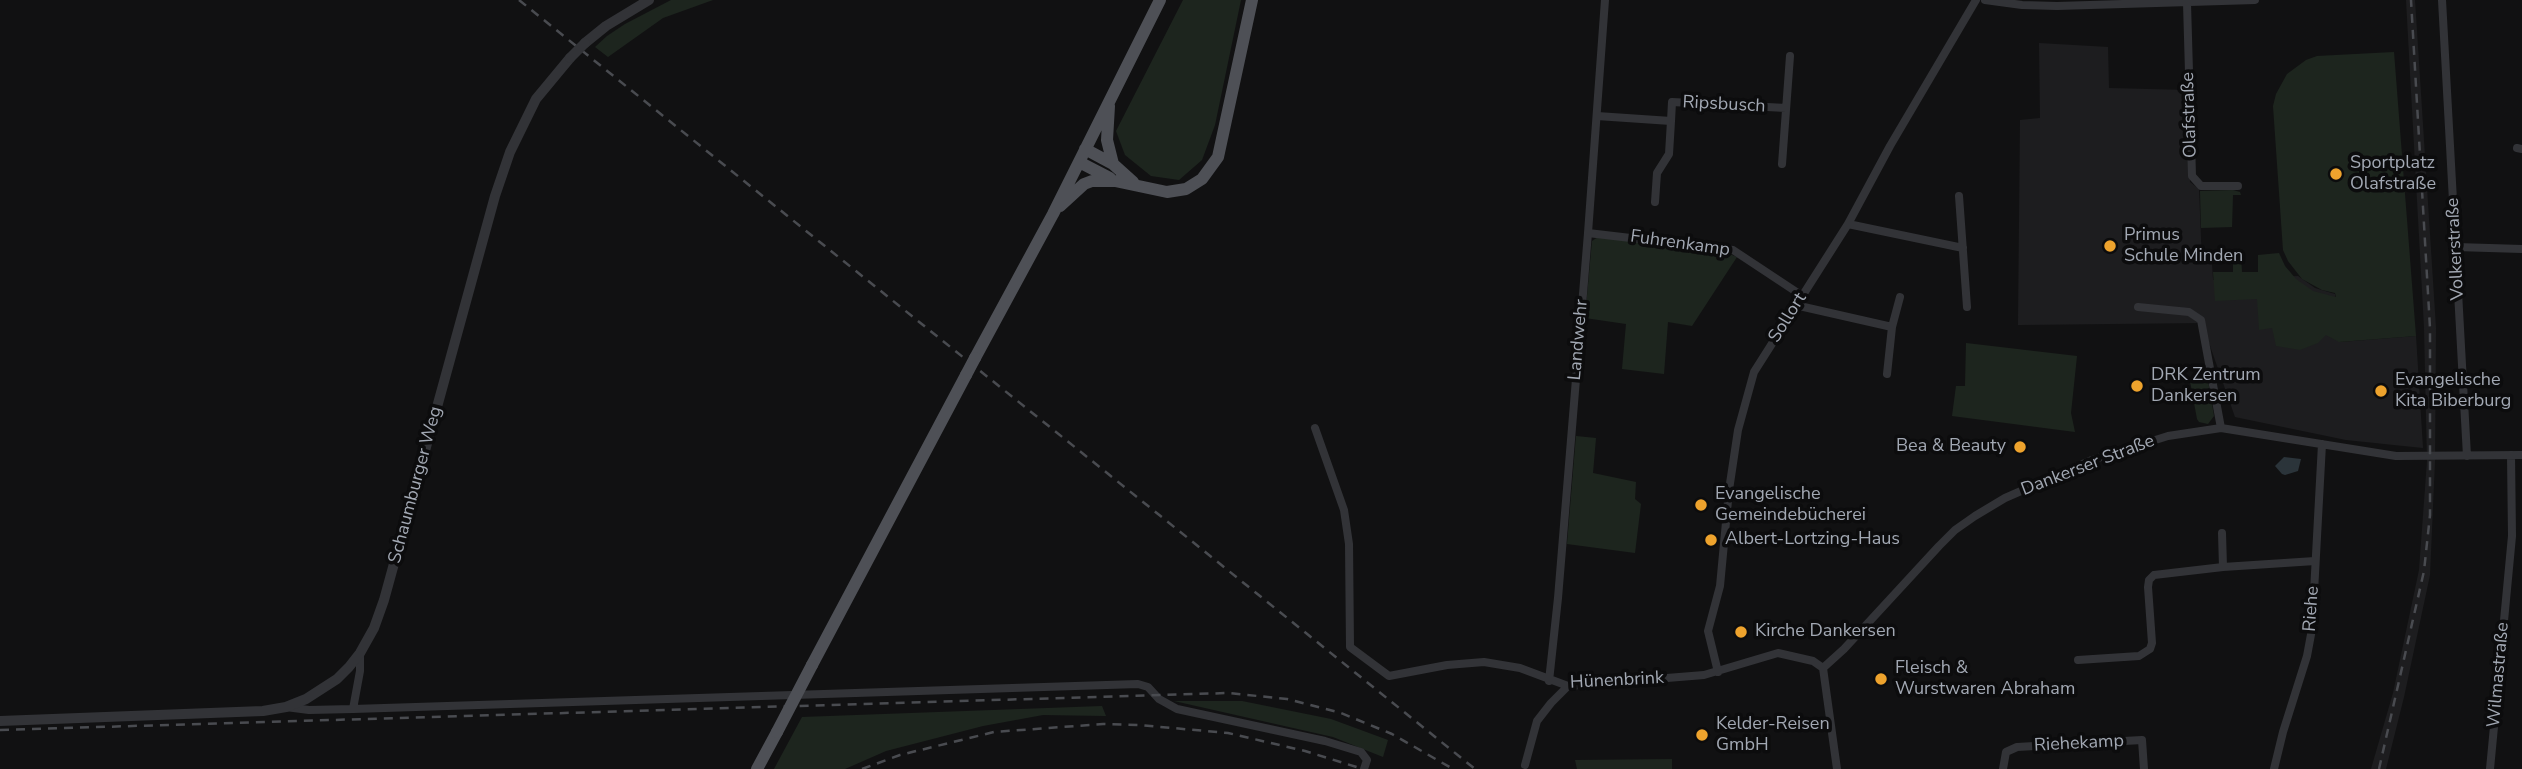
<!DOCTYPE html>
<meta charset="utf-8">
<style>
body{margin:0}
canvas{display:block;background:#111112}
</style>
<canvas width="2522" height="769"></canvas>
<script>
const ctx = document.querySelector('canvas').getContext('2d');
ctx.lineJoin = 'round';
function fill(path, color) { ctx.fillStyle = color; ctx.fill(path, 'evenodd'); }
const poly = rows => new Path2D(rows.map(r => 'M' + r).join(''));
function trace(path, color, width, dash) { ctx.strokeStyle = color; ctx.lineWidth = width; ctx.lineCap = dash ? 'butt' : 'round'; ctx.setLineDash(dash || []); ctx.stroke(path); }
function write(font, color, halo, rows, align = 'center') {
  ctx.font = font + ' "Nunito Sans",sans-serif'; ctx.lineWidth = 7; ctx.setLineDash([]); ctx.textBaseline = 'middle'; ctx.strokeStyle = halo; ctx.fillStyle = color; for (const [text, x, y, turn = 0] of rows) {
    ctx.save(); ctx.translate(x, y); ctx.rotate((+turn || 0) * Math.PI / 180); ctx.textAlign = isNaN(turn) ? turn : align; if (halo) ctx.strokeText(text, 0, 0); ctx.fillText(text, 0, 0); ctx.restore();
  }
}
fill(poly([
 [2406,0,2415,0,2436,328,2435,461,2430,575,2404,697,2386,769,2371,769,2393,693,2419,570,2427,461,2424,327],
 [2039,43,2108,47,2109,88,2187,90,2190,182,2199,189,2202,264,2212,264,2213,280,2298,276,2315,288,2335,294,2340,342,2416,336,2423,448,2346,440,2235,417,2202,323,2018,325,2020,120,2040,118]
]), '#1d1d1f');
fill(poly([
 [671,0,713,0,663,18,608,57,595,47,607,36,625,24],
 [1183,0,1241,0,1215,125,1202,160,1179,180,1151,176,1125,155,1116,131],
 [2394,52,2416,336,2339,342,2326,335,2318,343,2300,350,2276,346,2272,328,2259,330,2257,299,2215,301,2213,272,2233,272,2233,255,2237,255,2241,256,2242,272,2258,272,2258,255,2279,253,2285,266,2296,279,2313,291,2336,297,2335,293,2322,290,2302,279,2288,261,2283,250,2273,106,2276,94,2287,74,2306,60,2317,56],
 [2233,190,2240,192,2241,195,2233,195,2232,227,2201,228,2200,191],
 [1598,237,1727,253,1737,257,1692,326,1668,322,1664,374,1622,369,1626,324,1585,318,1592,241],
 [1966,343,2077,356,2071,413,2075,432,1952,416,1956,386,1965,386],
 [2195,375,2205,377,2208,381,2214,416,2208,424,2199,422,2197,419,2190,381],
 [1576,436,1596,438,1593,473,1636,482,1635,499,1641,504,1635,553,1567,544],
 [1174,701,1242,701,1331,719,1388,740,1383,757,1333,737],
 [1102,706,1106,716,1043,715,983,726,886,751,845,769,774,769,802,717],
 [1672,759,1672,769,1577,769,1575,760]
]), '#1d251e');
fill(poly([
 [2284,457,2301,459,2298,471,2285,475,2282,474,2275,466]
]), '#2b343a');
trace(poly([
 [1985,0,2022,5,2057,6,2255,0],
 [2442,0,2467,456],
 [2187,3,2192,176,2201,186,2238,186],
 [1597,116,1671,121,1672,102,1786,108],
 [2517,148,2522,149],
 [1782,164,1790,56],
 [1959,196,1967,307],
 [1655,202,1657,173,1669,154,1671,121],
 [1848,224,1963,248],
 [1588,233,1733,250,1801,295],
 [2456,247,2522,249],
 [1795,305,1892,327],
 [2138,307,2189,312,2201,320,2221,428],
 [1887,374,1892,327,1900,297],
 [1315,428,1344,510,1349,544,1350,647,1389,676,1447,665,1484,662,1520,668,1568,686,1704,675,1778,653,1813,661,1823,668],
 [2222,533,2223,567],
 [2078,660,2139,656,2150,649,2152,643,2148,587,2149,580,2154,575,2223,567,2315,561],
 [1823,668,1844,649,1939,546,1955,530,1975,516,2005,498,2092,460,2168,436,2221,428,2396,456,2522,455],
 [1823,668,1837,769],
 [1718,672,1708,631,1720,586,1729,490,1738,430,1754,372,1848,224,1890,146,1976,0],
 [1549,681,1558,598,1588,233,1605,0],
 [286,707,309,710,353,709,1138,684,1148,687,1159,699,1177,709,1325,741,1361,752,1367,760,1364,769],
 [353,709,360,671,360,653],
 [1525,765,1537,721,1551,703,1568,686],
 [2003,769,2006,752,2017,747,2142,740,2144,769],
 [2274,769,2283,732,2307,656,2312,629,2322,444],
 [2490,769,2512,536,2511,455]
]), '#323337', 8);
trace(poly([
 [585,43,606,26,649,0],
 [0,721,263,711,286,707,306,699,337,679,349,667,360,653,374,628,384,600,495,196,510,152,536,99,570,58]
]), '#323337', 10);
trace(poly([
 [1109,106,1107,140,1113,164],
 [1085,149,1113,164,1133,182],
 [1079,162,1110,178],
 [1060,206,1084,184,1092,181,1115,181,1167,192,1186,189,1202,179,1218,157,1252,0],
 [975,358,1053,214,1160,0],
 [812,665,966,375],
 [757,769,777,732]
]), '#4e5056', 12);
trace(poly([
 [519,0,1475,769],
 [0,730,1228,693,1287,699,1341,713,1392,734,1453,769],
 [862,769,900,755,994,732,1103,724,1139,725,1228,733,1305,751,1363,769],
 [2379,769,2424,571,2430,515,2430,328,2411,0]
]), '#494b50', 2.5, [9, 7]);
trace(poly([
 [570,58,585,43]
]), '#323337', 10);
trace(poly([
 [966,375,975,358],
 [777,732,812,665]
]), '#4e5056', 12);
for (const [x, y, r, color] of [
 [2336,174,7,"#eea32d"],
 [2110,246,7,"#eea32d"],
 [2137,386,7,"#eea32d"],
 [2381,391,7,"#eea32d"],
 [2020,447,7,"#eea32d"],
 [1701,505,7,"#eea32d"],
 [1711,540,7,"#eea32d"],
 [1741,632,7,"#eea32d"],
 [1881,679,7,"#eea32d"],
 [1702,735,7,"#eea32d"]
]) { const dot = new Path2D(); dot.arc(x, y, r, 0, 2 * Math.PI); ctx.fillStyle = color; ctx.fill(dot); trace(dot, '#0c0c0d', 2.5); }
write('18px', '#a2a8b3', '#0c0c0d', [
 ["Ripsbusch",1724,105,3],
 ["Olafstraße",2190,115,-92],
 ["Fuhrenkamp",1680,244,8],
 ["Volkerstraße",2456,249,-93],
 ["Sollort",1788,318,-58],
 ["Landwehr",1579,340,-85],
 ["Dankerser Straße",2088,466,-21],
 ["Schaumburger Weg",416,485,-75],
 ["Riehe",2312,609,-86],
 ["Wilmastraße",2499,675,-85],
 ["Hünenbrink",1617,681,-3],
 ["Riehekamp",2079,744,-3]
]);
write('18px', '#a2a8b3', '#0c0c0d', [
 ["Sportplatz",2350,164],
 ["Olafstraße",2350,185],
 ["Primus",2124,236],
 ["Schule Minden",2124,257],
 ["DRK Zentrum",2151,376],
 ["Dankersen",2151,397],
 ["Evangelische",2395,381],
 ["Kita Biberburg",2395,402],
 ["Bea & Beauty",2006,447,"right"],
 ["Evangelische",1715,495],
 ["Gemeindebücherei",1715,516],
 ["Albert-Lortzing-Haus",1725,540],
 ["Kirche Dankersen",1755,632],
 ["Fleisch &",1895,669],
 ["Wurstwaren Abraham",1895,690],
 ["Kelder-Reisen",1716,725],
 ["GmbH",1716,746]
], 'left');
</script>
